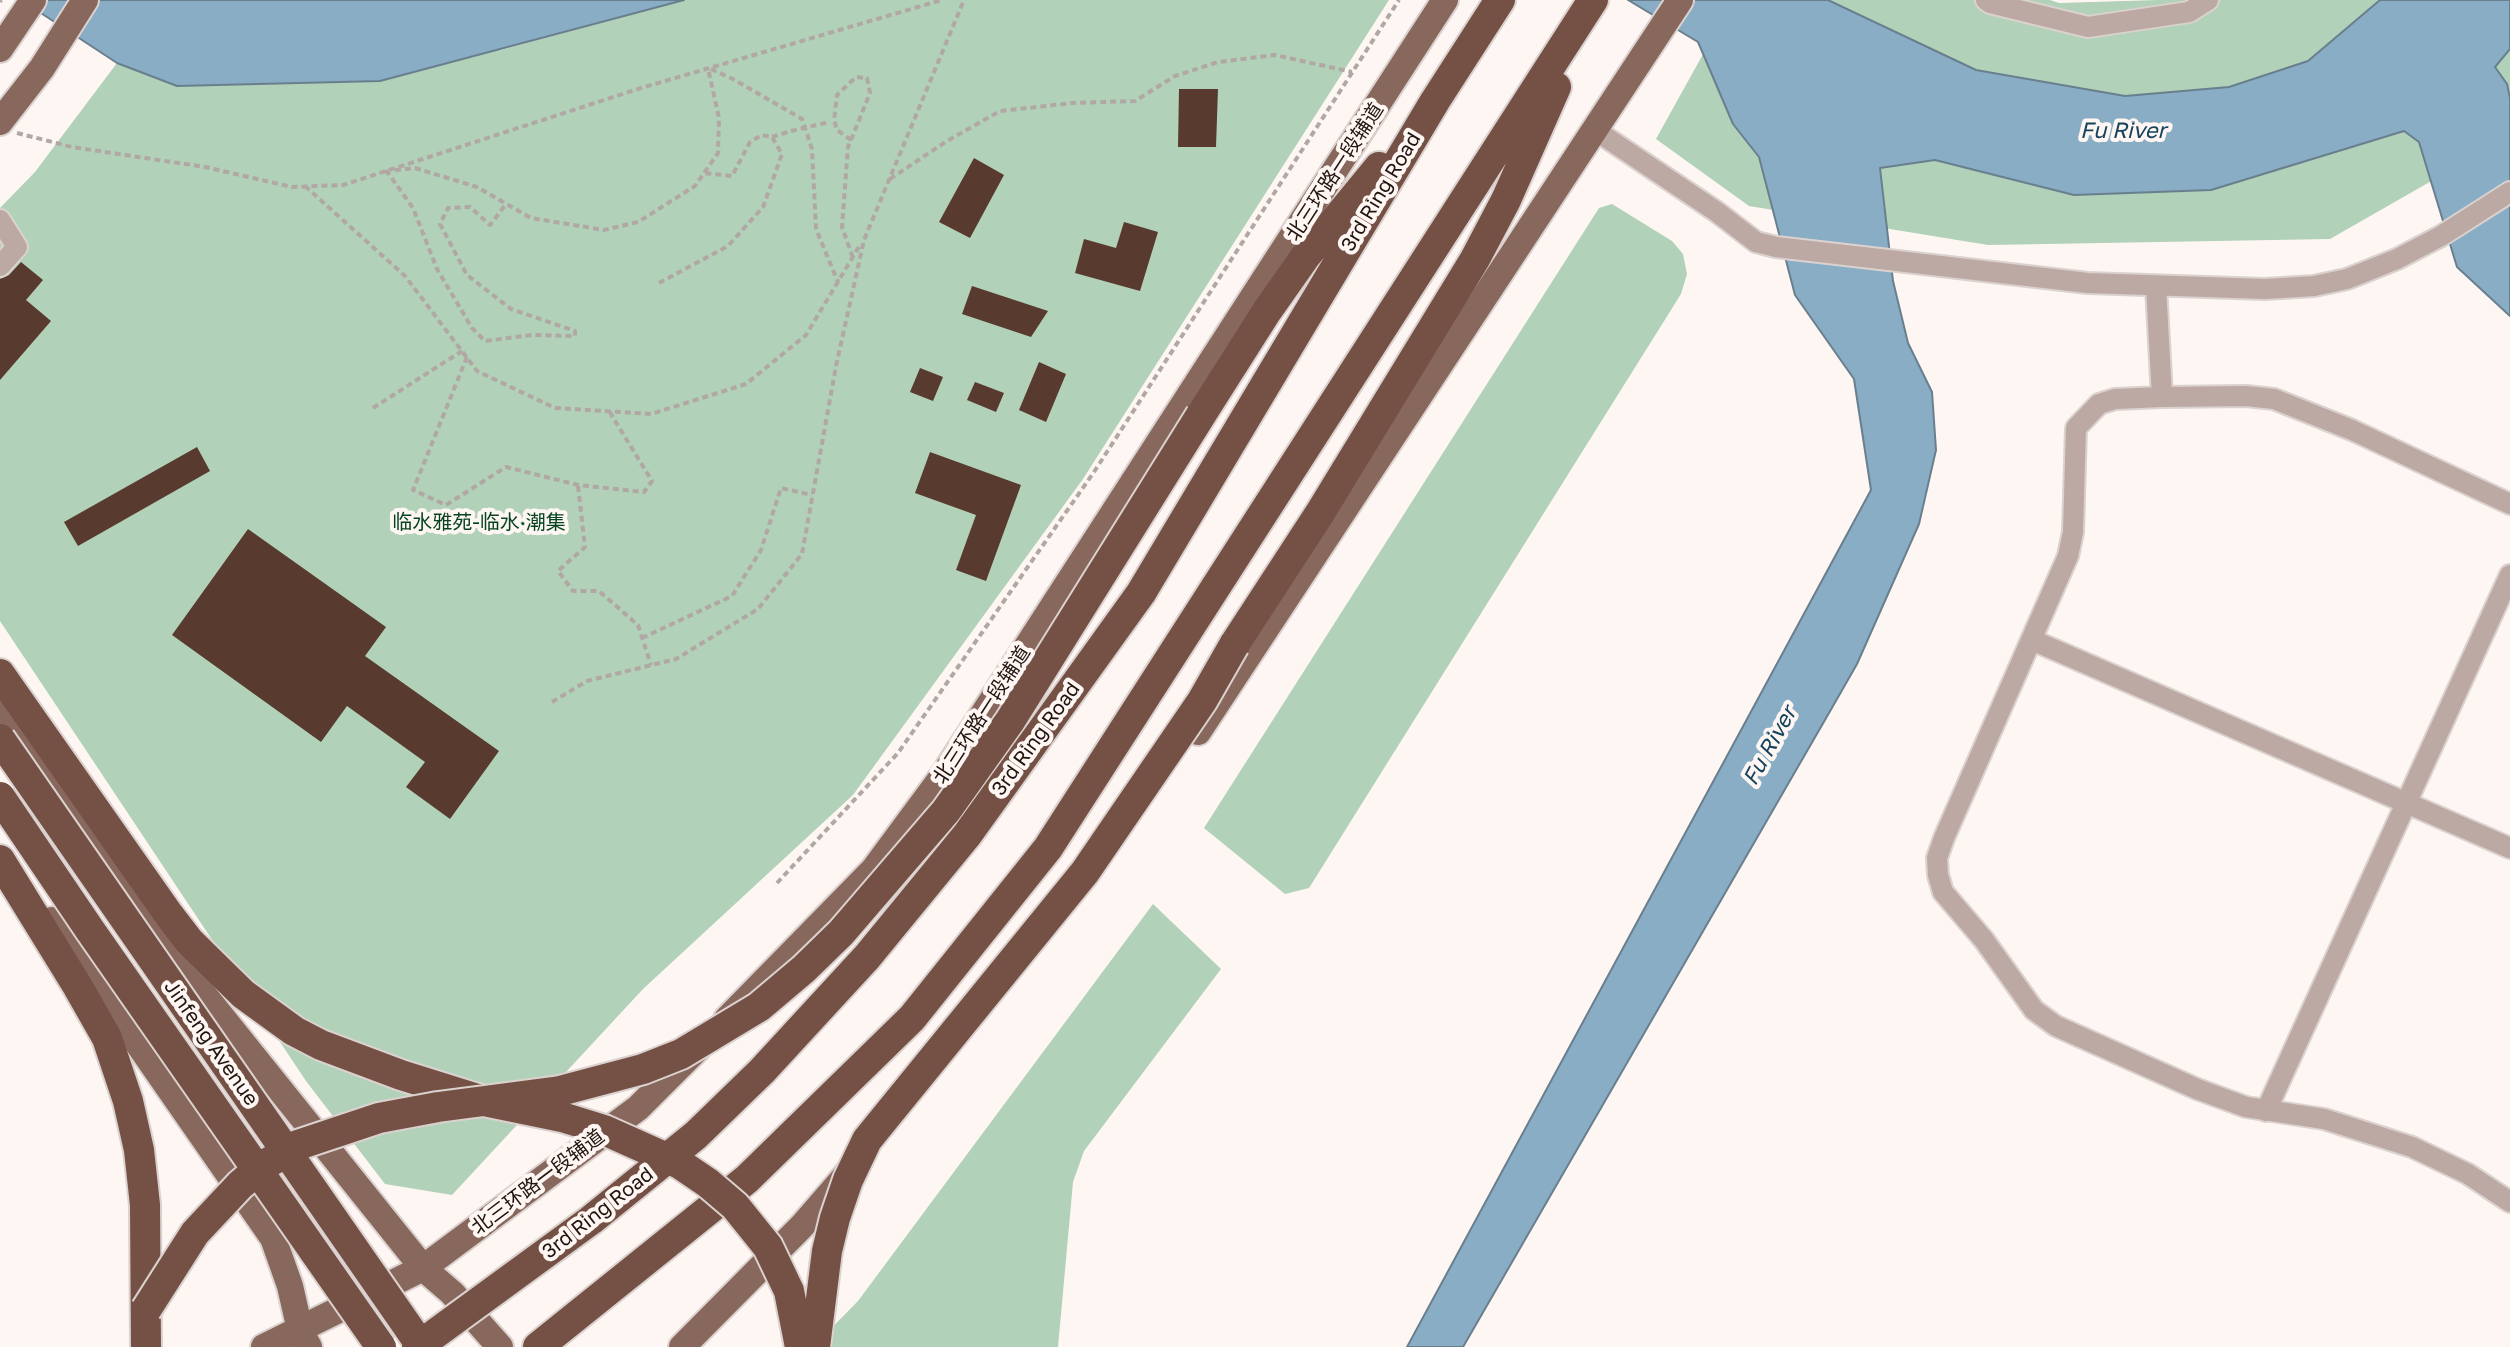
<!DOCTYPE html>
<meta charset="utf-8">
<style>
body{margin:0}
canvas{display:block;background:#fef6f3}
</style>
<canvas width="2510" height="1347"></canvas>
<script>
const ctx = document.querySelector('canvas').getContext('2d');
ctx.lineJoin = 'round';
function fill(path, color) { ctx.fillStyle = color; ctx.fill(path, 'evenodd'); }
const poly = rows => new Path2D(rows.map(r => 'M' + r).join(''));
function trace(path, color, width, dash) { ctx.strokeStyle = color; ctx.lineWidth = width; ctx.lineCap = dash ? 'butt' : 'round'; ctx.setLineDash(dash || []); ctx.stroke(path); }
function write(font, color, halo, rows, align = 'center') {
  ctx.font = font + ' "Golos Text","Noto Sans SC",sans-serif'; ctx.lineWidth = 8; ctx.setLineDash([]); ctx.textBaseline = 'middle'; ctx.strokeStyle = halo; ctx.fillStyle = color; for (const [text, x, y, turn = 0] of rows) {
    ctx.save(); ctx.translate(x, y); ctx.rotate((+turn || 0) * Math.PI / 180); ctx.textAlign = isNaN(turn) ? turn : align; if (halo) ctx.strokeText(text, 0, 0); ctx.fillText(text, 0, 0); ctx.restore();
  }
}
fill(poly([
 [684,0,1389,0,1083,479,853,795,643,989,452,1195,385,1184,306,1081,0,621,0,208,35,172,117,63,177,86,501,50],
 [1733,0,2050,0,2059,3,2158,0,2510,0,2510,136,2330,239,1988,245,1749,206,1656,139],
 [1612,204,1672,241,1683,254,1687,274,1681,294,1309,888,1285,894,1204,828,1599,208],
 [1153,904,1221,969,1084,1151,1073,1182,1058,1347,813,1347,858,1301]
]), '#b1d1b8');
const water = poly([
 [21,0,684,0,380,81,177,86,117,63,21,0],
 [1628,0,1828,0,1976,70,2125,96,2229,87,2308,61,2380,0,2510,0,2510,49,2495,67,2507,84,2510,98,2510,316,2457,267,2419,142,2404,131,2211,190,2074,195,1935,160,1880,168,1893,281,1908,343,1932,392,1936,450,1919,524,1857,664,1829,713,1463,1347,1407,1347,1871,490,1854,379,1795,295,1759,157,1733,124,1698,42,1628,0]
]);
fill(water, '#89adc5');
trace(water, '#6a7f8e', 2);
fill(poly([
 [1179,89,1218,89,1216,147,1178,147],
 [974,158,1004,175,970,238,939,222],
 [1124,222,1158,232,1140,291,1075,273,1084,239,1116,248],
 [21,262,43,280,26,300,51,321,0,380,0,279,9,275],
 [972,286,1048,311,1031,337,962,314],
 [1039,362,1066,374,1046,422,1019,410],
 [920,368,943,377,933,401,910,392],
 [975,382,1004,393,996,412,967,400],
 [197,447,210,471,78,546,64,522],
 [930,452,1021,485,986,581,956,570,976,515,915,493],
 [248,529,386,627,365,656,499,751,450,819,406,787,425,762,347,706,321,742,172,635]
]), '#593a2e');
const minor = poly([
 [1986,0,1990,3,2088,27,2189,12,2208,0],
 [1595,130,1717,212,1756,242,1776,247,2088,283,2265,289,2314,286,2347,279,2397,259,2441,236,2510,192],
 [0,220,17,247,0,266],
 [2156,286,2162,397],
 [2510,504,2352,430,2274,399,2246,396,2162,397,2115,399,2099,404,2076,428,2073,532,2068,556,1944,838,1937,858,1938,875,1943,892,1984,940,2034,1010,2056,1026,2197,1089,2246,1107,2324,1119,2412,1147,2468,1174,2510,1202],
 [2032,640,2510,848],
 [2266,1111,2510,575]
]);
const major = poly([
 [0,49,33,0],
 [0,122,42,68,85,0],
 [0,709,197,986,423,1268,452,1293,500,1347],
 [1198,732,1680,0],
 [52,920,273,1238,290,1286,300,1330,309,1347],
 [727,1019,874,869,945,773,1445,0],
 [264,1347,423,1268,638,1108,697,1049],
 [682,1347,802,1226,848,1173]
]);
const highway = poly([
 [1201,415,1267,311,1305,257,1379,167],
 [1141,593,1435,101,1500,0],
 [1234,645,1320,513,1475,259,1506,200,1556,87],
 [0,674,169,915,189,941,243,994,294,1031,321,1045,401,1075,484,1101],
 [0,860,78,987,107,1038,128,1101,139,1150,145,1205,146,1347],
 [538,1347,747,1179,912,1018,1048,848,1593,0]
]);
trace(minor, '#dbd2cf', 24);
trace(major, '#dbd2cf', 30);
trace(highway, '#dbd2cf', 34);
trace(poly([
 [0,2,1,0],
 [711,69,733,79,802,119,812,149,816,229,838,282],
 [17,133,72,147,205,167,292,187,343,185,641,88,942,0],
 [772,137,791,131],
 [851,140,837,130,834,120,837,95,856,77,867,78,870,93,851,140,848,147,842,227,853,258],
 [386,170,413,208,437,269,472,328,485,341,532,335,575,336,575,331,511,309,467,275,440,224,448,208,470,207,490,225,506,204],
 [395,170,415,168,477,187,531,218,604,230,638,222,695,186,718,153,719,118,708,68],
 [890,179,947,141,1000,111,1073,103,1135,101,1175,76,1218,62,1275,55,1352,72],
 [305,186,405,276,477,371,555,408,651,414,746,384,806,335,860,245],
 [659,283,728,246,763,207,782,154,772,137,762,135,750,142,732,176,704,173],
 [467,357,413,490,446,505,506,467,578,485,644,492,652,481,609,411],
 [373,408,462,351],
 [578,486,585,547,558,571,573,591,599,591,638,625,651,665],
 [642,638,732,596,761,550,781,488,812,495],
 [552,702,587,681,676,659,758,609,802,554,836,366,864,240,964,0],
 [777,883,898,753,1094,472,1399,0]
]), '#b1a7a4', 4, [6, 4]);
trace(minor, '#bca9a3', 20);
trace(major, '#88685d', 26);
trace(highway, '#755145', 30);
const highwayBridge = poly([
 [0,739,422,1347],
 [0,797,90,930,381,1347],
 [484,1101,560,1091,643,1069,681,1054,759,1007,804,969,841,933,946,811,1010,721,1201,415],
 [146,1310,195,1233,240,1185,261,1167,298,1145,379,1118,438,1107,484,1101,562,1117,604,1130,680,1164,708,1183,735,1206,768,1247,789,1291,800,1347],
 [417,1347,591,1220,696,1135,762,1071,867,957,967,835,1141,593],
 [815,1347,827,1251,835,1218,848,1180,867,1140,1085,872,1202,701,1234,645]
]);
trace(highwayBridge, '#dbd2cf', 34, []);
trace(poly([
 [791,131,829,122]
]), '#b1a7a4', 4, [6, 4]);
trace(highwayBridge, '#755145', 30);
write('20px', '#21140f', '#fef6f3', [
 ["北三环路一段辅道",1335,172,-57],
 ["3rd Ring Road",1381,192,-59],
 ["北三环路一段辅道",982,715,-57],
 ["3rd Ring Road",1036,739,-54],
 ["Jinfeng Avenue",211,1043,55],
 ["北三环路一段辅道",538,1182,-37],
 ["3rd Ring Road",598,1213,-38]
]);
write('20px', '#084321', '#fef6f3', [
 ["临水雅苑-临水·潮集",479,523]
]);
write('italic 22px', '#15425c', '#fef6f3', [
 ["Fu River",2123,131],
 ["Fu River",1770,746,-61]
]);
</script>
